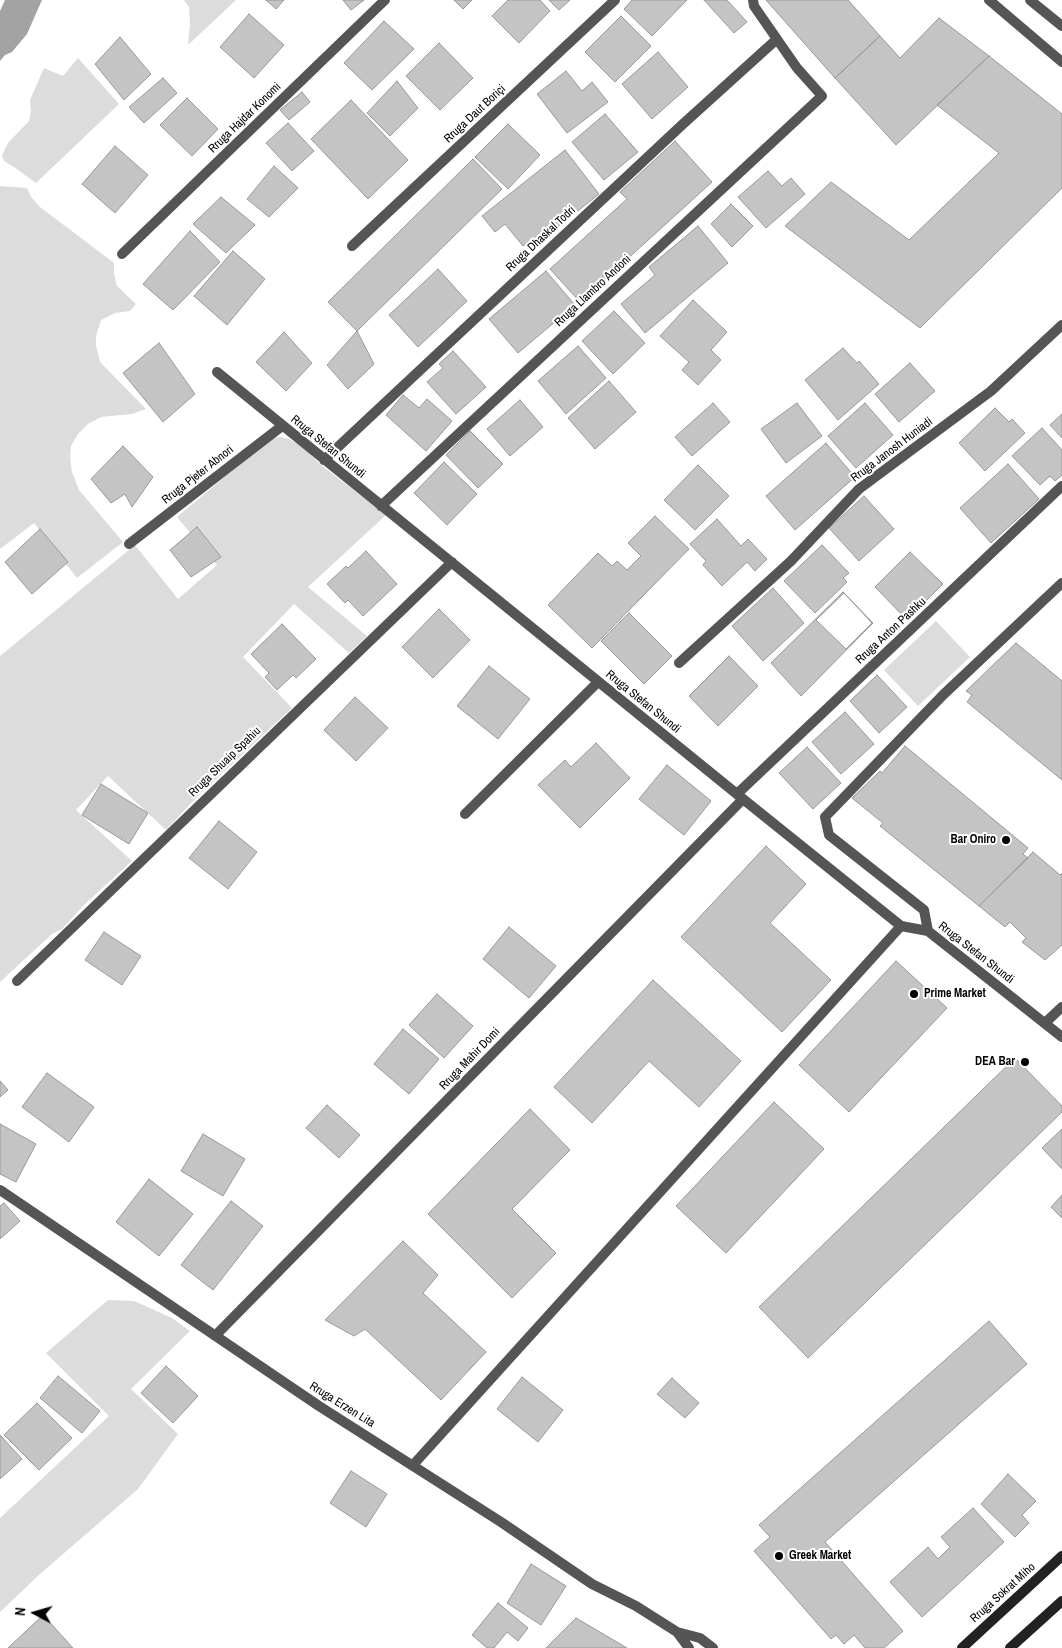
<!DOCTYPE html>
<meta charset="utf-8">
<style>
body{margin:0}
#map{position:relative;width:1062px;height:1648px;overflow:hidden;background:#fff;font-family:"Archivo Narrow",sans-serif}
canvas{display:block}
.north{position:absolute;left:10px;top:1588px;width:50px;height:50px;-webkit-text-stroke:4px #fff;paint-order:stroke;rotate:276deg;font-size:14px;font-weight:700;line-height:20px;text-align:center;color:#000}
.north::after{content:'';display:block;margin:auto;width:18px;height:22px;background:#000;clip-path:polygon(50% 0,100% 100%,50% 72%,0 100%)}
</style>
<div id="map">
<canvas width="1062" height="1648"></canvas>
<div class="north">N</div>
</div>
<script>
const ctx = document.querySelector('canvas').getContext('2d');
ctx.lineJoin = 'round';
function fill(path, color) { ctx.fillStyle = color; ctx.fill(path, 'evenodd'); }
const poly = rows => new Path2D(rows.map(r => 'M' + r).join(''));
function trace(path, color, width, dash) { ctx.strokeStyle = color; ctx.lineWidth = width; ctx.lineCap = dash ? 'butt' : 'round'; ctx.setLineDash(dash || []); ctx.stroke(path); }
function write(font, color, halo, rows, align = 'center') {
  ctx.font = font + ' "Archivo Narrow",sans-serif'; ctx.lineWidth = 4; ctx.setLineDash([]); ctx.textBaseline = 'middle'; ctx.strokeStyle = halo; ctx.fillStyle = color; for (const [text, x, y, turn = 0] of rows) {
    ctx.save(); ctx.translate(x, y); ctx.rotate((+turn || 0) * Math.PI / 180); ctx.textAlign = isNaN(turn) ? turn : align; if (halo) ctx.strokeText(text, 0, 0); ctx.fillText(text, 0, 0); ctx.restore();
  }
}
fill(poly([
 [184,0,236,0,188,45,190,23,189,7],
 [78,58,119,104,36,183,14,167,4,161,2,155,8,143,29,121,31,111,30,100,44,68,63,76],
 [0,186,27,188,31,197,40,207,114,263,114,274,117,286,136,304,130,311,115,313,101,320,96,336,96,346,100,362,146,409,132,414,101,417,88,424,78,434,71,446,70,457,72,472,79,490,123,542,77,578,34,523,0,549],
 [280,437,289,439,302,446,321,465,386,515,308,587,367,636,349,653,294,604,243,657,292,708,198,796,166,830,108,776,76,810,132,861,85,904,62,929,52,934,0,982,0,656,135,545,178,599,217,565,177,517,271,438],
 [936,621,970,657,918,706,884,670],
 [108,1300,134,1301,172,1318,190,1331,131,1389,178,1434,138,1489,40,1574,0,1612,0,1518,109,1416,46,1353]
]), '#dcdcdc');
fill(poly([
 [5,0,42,0,27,34,12,52,5,55,0,61,0,11]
]), '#a3a3a3');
const building = poly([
 [266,0,284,0,276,9,266,0],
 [343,0,364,0,351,10,343,0],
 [454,0,472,0,463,9,454,0],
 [508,0,540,0,550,11,519,43,492,16,508,0],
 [549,0,570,0,559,10,549,0],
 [632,0,687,0,652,36,624,9,632,0],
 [704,0,727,0,747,22,734,33,704,0],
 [766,0,848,0,880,36,835,78,766,0],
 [249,14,284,45,254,78,220,47,249,14],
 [621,16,651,46,615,82,585,52,621,16],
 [939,18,989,56,896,145,835,78,880,36,900,58,939,18],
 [384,21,414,49,372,90,344,63,384,21],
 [120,37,151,74,124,100,95,64,120,37],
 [439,43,473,78,440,110,406,76,439,43],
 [658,52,688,87,652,119,622,84,658,52],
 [989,56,1062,114,1062,188,920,328,785,226,831,182,909,240,999,153,937,105,989,56],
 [566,71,582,91,592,82,608,102,567,133,537,94,566,71],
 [163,78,177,93,144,123,129,107,163,78],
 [397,81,418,108,390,136,367,113,397,81],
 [302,92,310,102,289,120,280,110,302,92],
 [187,98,218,129,192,156,160,125,187,98],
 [351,100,408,160,368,199,311,139,351,100],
 [605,114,638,152,604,180,572,142,605,114],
 [288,123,314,151,292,171,266,143,288,123],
 [508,124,540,155,508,189,475,157,508,124],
 [675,141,712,182,580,302,550,269,627,199,620,192,675,141],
 [115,146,148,175,115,213,82,184,115,146],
 [565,150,599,194,534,246,530,241,523,246,505,224,495,232,482,216,565,150],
 [473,159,502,189,357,331,328,302,473,159],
 [274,166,298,188,269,217,247,199,274,166],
 [768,171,782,186,791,178,805,194,766,228,738,197,768,171],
 [221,197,255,225,226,253,193,224,221,197],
 [731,204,753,226,732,247,711,224,731,204],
 [698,226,728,263,645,333,621,304,655,275,649,267,698,226],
 [190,231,220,262,173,310,143,284,190,231],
 [233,251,265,279,227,325,194,296,233,251],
 [438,269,467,301,418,347,389,315,438,269],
 [546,271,575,305,518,353,489,319,546,271],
 [693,300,727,332,711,350,721,360,698,385,682,370,689,362,660,336,693,300],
 [614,311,645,343,613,374,582,341,614,311],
 [357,331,374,364,348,389,327,365,357,331],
 [284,332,312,363,286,391,256,362,284,332],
 [159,343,195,394,163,422,123,373,159,343],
 [578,346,606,378,566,414,538,381,578,346],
 [843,348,857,363,859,361,879,384,838,420,805,380,843,348],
 [453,351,486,387,456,414,427,382,443,368,439,364,453,351],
 [910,363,935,391,899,422,875,394,910,363],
 [609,381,636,412,595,449,568,418,609,381],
 [403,395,419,408,427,399,452,421,426,451,386,415,403,395],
 [520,400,543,427,510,456,487,429,520,400],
 [713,403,730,422,692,456,675,437,713,403],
 [797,403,822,436,786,463,761,429,797,403],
 [865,403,893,435,856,468,828,436,865,403],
 [995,408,1009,422,1012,419,1025,433,985,471,959,443,995,408],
 [1062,414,1062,438,1050,425,1062,414],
 [1042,428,1062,450,1062,475,1055,481,1050,476,1040,485,1012,456,1042,428],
 [470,431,503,464,478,488,446,455,470,431],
 [826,443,855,477,795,530,766,496,826,443],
 [123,446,153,477,132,507,125,494,111,503,91,479,123,446],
 [444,462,477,494,447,525,414,493,444,462],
 [1008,464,1039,499,991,543,960,508,1008,464],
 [698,465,729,496,695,530,664,500,698,465],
 [864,496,894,529,859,561,829,528,864,496],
 [655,516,689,549,592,648,548,605,598,553,612,566,617,561,627,570,641,556,628,543,655,516],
 [717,519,741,546,748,539,767,559,755,571,747,562,722,586,703,565,706,561,690,544,717,519],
 [197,527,221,557,191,577,170,550,197,527],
 [40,529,68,562,32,594,5,562,40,529],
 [822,545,849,573,843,578,847,582,815,613,784,581,822,545],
 [366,551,397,584,363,616,348,600,345,603,327,584,346,566,348,568,366,551],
 [910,552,943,584,907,620,875,587,910,552],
 [773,588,804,623,763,661,732,626,773,588],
 [843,592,873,623,801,696,771,663,843,592],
 [844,593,872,623,846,649,816,620,844,593],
 [439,609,470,640,433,678,402,647,439,609],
 [629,613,672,656,644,684,601,641,629,613],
 [282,624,316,659,296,678,293,675,277,690,265,677,269,673,251,654,282,624],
 [1016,643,1062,681,1062,780,967,702,972,695,966,691,1016,643],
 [729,656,758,686,718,726,689,696,729,656],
 [489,666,530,699,498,739,457,706,489,666],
 [877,675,907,707,879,733,850,701,877,675],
 [355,697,388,728,356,761,324,730,355,697],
 [845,712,874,744,841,774,812,742,845,712],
 [596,743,630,778,580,828,538,785,565,760,571,767,596,743],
 [905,746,1028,848,1023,854,1028,858,979,906,880,826,883,823,852,798,880,771,882,773,905,746],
 [807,747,841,783,813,809,779,773,807,747],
 [667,765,711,801,684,835,639,799,667,765],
 [101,784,148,813,129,844,82,815,101,784],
 [219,821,257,852,228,889,189,858,219,821],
 [766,846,806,884,770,923,831,980,782,1032,681,937,766,846],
 [1033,852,1060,875,1062,873,1062,945,1045,960,1022,942,1026,938,1010,922,1005,927,979,906,1033,852],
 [509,927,556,966,529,998,483,959,509,927],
 [104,932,141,956,122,985,85,960,104,932],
 [896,961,947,1008,849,1112,799,1065,896,961],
 [653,980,741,1061,699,1107,649,1061,592,1123,554,1087,653,980],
 [437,994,473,1026,444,1058,409,1025,437,994],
 [403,1029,439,1059,409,1094,374,1064,403,1029],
 [1015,1058,1062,1106,1062,1112,808,1358,759,1307,1015,1058],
 [47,1073,94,1107,69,1142,22,1107,47,1073],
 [0,1081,8,1090,0,1097,0,1081],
 [774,1102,824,1149,726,1253,676,1206,774,1102],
 [327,1105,360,1135,339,1158,306,1128,327,1105],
 [530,1109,570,1150,512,1209,556,1253,512,1298,428,1214,530,1109],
 [0,1124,36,1144,16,1182,0,1174,0,1124],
 [1062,1129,1062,1169,1042,1148,1062,1129],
 [203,1134,245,1159,223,1196,181,1171,203,1134],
 [149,1179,193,1214,159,1256,116,1222,149,1179],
 [1062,1195,1062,1218,1051,1207,1062,1195],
 [231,1201,263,1226,213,1290,181,1265,231,1201],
 [4,1203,20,1221,0,1239,0,1206,4,1203],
 [403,1241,438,1275,423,1293,486,1352,441,1400,365,1329,354,1336,325,1320,403,1241],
 [989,1321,1027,1364,825,1542,903,1631,884,1648,865,1648,854,1635,844,1644,836,1635,831,1639,754,1551,770,1537,759,1525,989,1321],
 [166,1366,198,1396,173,1423,141,1393,166,1366],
 [58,1376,100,1411,82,1433,40,1398,58,1376],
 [522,1377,563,1410,538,1442,497,1409,522,1377],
 [672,1378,699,1403,685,1418,657,1394,672,1378],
 [37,1403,72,1438,39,1470,4,1435,37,1403],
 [0,1435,22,1459,0,1479,0,1435],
 [351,1471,387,1494,366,1527,330,1503,351,1471],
 [1008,1474,1036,1501,1022,1515,1029,1523,1015,1537,981,1504,1008,1474],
 [973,1508,1004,1542,922,1617,890,1582,928,1547,938,1559,950,1547,941,1537,973,1508],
 [531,1564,566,1586,541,1625,507,1603,531,1564],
 [498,1603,528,1628,518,1641,507,1632,494,1648,487,1648,472,1635,498,1603],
 [43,1615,73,1648,8,1648,43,1615],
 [576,1618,627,1648,546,1648,576,1618]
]);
fill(building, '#c4c4c4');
trace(building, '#999', 1);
trace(poly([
 [413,1465,901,926]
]), '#555', 10);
trace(poly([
 [989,0,1062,62],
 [1030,0,1062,26],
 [352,246,615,0],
 [122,254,385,0],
 [217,372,743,799,901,926,928,931,1062,1037],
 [324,460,683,124,777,39],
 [381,506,822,96,797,68,754,6,753,0],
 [129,544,282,426],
 [679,663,791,561,859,489,991,391,1062,325],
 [737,794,1062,486],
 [465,814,598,682],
 [928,931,924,910,829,835,825,817,943,695,1062,583],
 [17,981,452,562],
 [1045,1023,1062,1007],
 [0,1190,319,1406,501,1522,592,1584,636,1606,677,1632,700,1638,713,1648],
 [215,1336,743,799],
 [677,1632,689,1648]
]), '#555', 10);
trace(poly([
 [962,1648,1062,1556],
 [1010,1648,1062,1601]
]), '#222', 10);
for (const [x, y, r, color] of [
 [1006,840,5,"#000"],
 [914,994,5,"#000"],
 [1025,1062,5,"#000"],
 [779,1556,5,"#000"]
]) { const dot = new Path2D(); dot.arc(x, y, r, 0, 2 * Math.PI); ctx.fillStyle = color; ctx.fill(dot); trace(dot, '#fff', 2); }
write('12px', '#000', '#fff', [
 ["Rruga Daut Boriçi",475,114,-43],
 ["Rruga Hajdar Konomi",245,118,-44],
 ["Rruga Dhaskal Todri",541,239,-43],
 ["Rruga Llambro Andoni",593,291,-43],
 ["Rruga Stefan Shundi",328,447,39],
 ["Rruga Janosh Huniadi",892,450,-37],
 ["Rruga Pjeter Abnori",198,475,-38],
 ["Rruga Anton Pashku",891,631,-43],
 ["Rruga Stefan Shundi",643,702,39],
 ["Rruga Shuaip Spahiu",225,762,-44],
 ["Rruga Stefan Shundi",976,953,38],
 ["Rruga Mahir Domi",470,1059,-46],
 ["Rruga Erzen Lita",342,1405,32],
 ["Rruga Sokrat Miho",1003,1593,-42]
]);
write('bold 12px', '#000', '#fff', [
 ["Bar Oniro",996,840],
 ["Prime Market",924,994,"left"],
 ["DEA Bar",1015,1062],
 ["Greek Market",789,1556,"left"]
], 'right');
</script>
